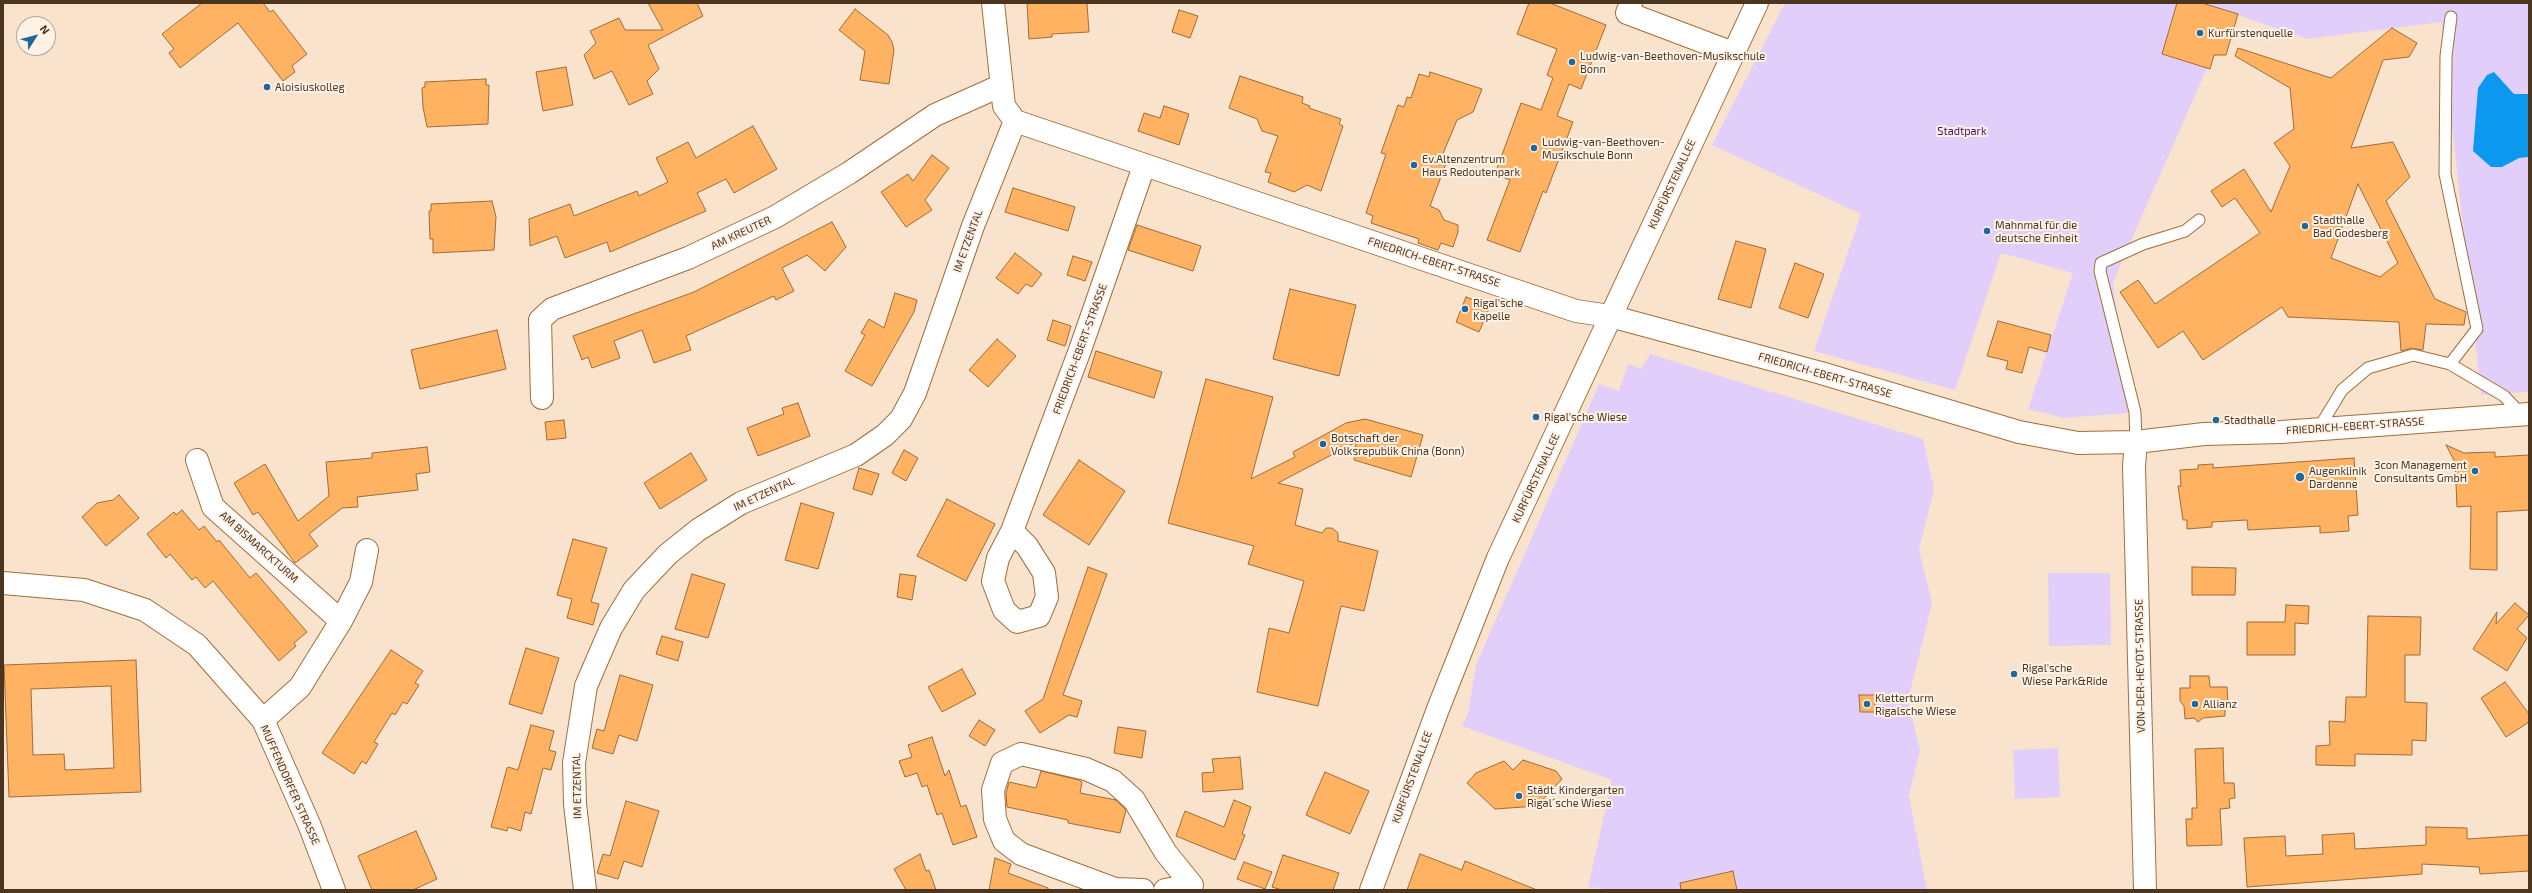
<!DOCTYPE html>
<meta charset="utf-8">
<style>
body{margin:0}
#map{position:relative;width:2532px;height:893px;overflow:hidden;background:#fae3cd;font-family:"Exo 2",sans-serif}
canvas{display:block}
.frame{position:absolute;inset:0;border:4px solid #4c351f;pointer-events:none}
.north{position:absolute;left:16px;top:16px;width:40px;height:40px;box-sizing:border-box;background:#fef2e7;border:1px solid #b7a697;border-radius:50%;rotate:54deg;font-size:11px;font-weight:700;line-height:16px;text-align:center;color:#4c351f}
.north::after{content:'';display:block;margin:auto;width:14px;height:18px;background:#21679c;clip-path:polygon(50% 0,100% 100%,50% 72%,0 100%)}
</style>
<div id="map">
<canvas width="2532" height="893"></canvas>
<div class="frame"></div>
<div class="north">N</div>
</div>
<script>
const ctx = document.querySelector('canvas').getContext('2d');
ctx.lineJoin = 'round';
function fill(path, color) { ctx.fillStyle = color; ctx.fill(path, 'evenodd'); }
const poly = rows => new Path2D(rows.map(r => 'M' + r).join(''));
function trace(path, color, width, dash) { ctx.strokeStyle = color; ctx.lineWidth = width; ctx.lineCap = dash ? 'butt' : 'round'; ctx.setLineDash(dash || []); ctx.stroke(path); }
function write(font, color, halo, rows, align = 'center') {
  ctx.font = font + ' "Exo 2",sans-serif'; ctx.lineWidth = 4; ctx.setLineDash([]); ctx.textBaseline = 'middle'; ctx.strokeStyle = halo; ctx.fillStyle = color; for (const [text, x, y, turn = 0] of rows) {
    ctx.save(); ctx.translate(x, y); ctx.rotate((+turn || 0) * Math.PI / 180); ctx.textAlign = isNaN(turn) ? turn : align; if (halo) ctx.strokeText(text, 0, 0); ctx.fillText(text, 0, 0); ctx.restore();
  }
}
fill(poly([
 [1785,3,2178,3,2162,54,2207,68,2113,282,2128,413,2064,418,2028,409,2073,273,2001,253,1955,390,1814,351,1861,214,1712,145],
 [2203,3,2529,3,2529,94,2514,94,2494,73,2502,167,2519,158,2529,157,2529,392,2481,395,2441,22,2307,39],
 [1650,354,1923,439,1934,489,1919,549,1932,603,1908,701,1920,750,1909,796,1927,890,1615,890,1588,887,1612,780,1462,726,1468,713,1476,665,1599,384,1619,391,1628,364,1641,369],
 [2048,573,2110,573,2111,645,2049,646],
 [2058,748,2060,797,2015,799,2013,750]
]), '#e2cefb');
fill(poly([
 [2494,72,2514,94,2529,94,2529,157,2519,158,2502,167,2491,167,2473,151,2478,88,2487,75]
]), '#0c98ee');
const building = poly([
 [202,3,263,3,270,12,273,10,307,54,292,66,295,72,283,81,238,23,180,68,169,53,174,49,162,34,202,3],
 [648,3,697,3,703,16,648,45,659,69,647,81,653,94,629,105,612,71,594,79,584,55,596,43,590,31,619,18,625,30,663,30,648,3],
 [1027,3,1087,3,1089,32,1052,34,1052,37,1029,39,1027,3],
 [1529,3,1550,3,1606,25,1581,89,1569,84,1557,116,1573,122,1546,193,1543,191,1520,252,1487,240,1510,180,1495,174,1521,103,1541,110,1553,78,1547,75,1557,49,1517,34,1529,3],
 [2177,3,2202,3,2238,14,2226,55,2214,55,2210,69,2162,54,2177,3],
 [855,9,888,35,892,42,894,50,889,84,860,80,865,51,839,30,855,9],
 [1179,10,1198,16,1190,38,1172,32,1179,10],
 [2392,28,2417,43,2409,57,2383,60,2351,148,2393,142,2410,177,2386,201,2435,299,2466,312,2464,325,2426,324,2423,350,2411,348,2401,351,2399,322,2288,317,2282,307,2203,360,2183,331,2158,348,2120,292,2138,280,2155,304,2260,233,2235,198,2222,207,2211,191,2244,169,2271,212,2290,166,2274,143,2294,129,2290,88,2235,56,2238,48,2331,78,2392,28],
 [2358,184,2398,263,2380,277,2331,258,2358,184],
 [566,67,573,105,543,111,536,72,566,67],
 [1430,72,1482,89,1473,112,1457,120,1442,156,1448,158,1430,206,1439,210,1444,220,1458,225,1458,232,1453,247,1441,243,1438,250,1418,243,1419,239,1371,223,1373,216,1366,213,1386,154,1381,153,1382,150,1398,105,1404,107,1407,97,1411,98,1419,74,1429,77,1430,72],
 [1240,76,1303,97,1302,103,1310,106,1309,108,1341,119,1339,124,1343,126,1321,191,1307,185,1294,192,1268,182,1271,173,1265,172,1278,136,1262,131,1257,119,1229,108,1240,76],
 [486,79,486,85,489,85,488,124,427,127,423,107,422,88,425,87,425,82,486,79],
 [1164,106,1189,114,1179,145,1138,131,1144,113,1160,118,1164,106],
 [753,126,777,169,734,193,726,179,697,193,706,211,610,252,607,242,565,258,557,236,530,246,529,219,570,204,574,216,637,191,639,196,668,182,656,158,688,142,696,158,753,126],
 [932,155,949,168,925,200,932,210,906,227,881,192,908,174,913,181,932,155],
 [1013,188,1075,207,1068,231,1005,212,1013,188],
 [492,201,496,217,494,250,433,253,433,239,430,239,429,211,431,211,431,204,492,201],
 [832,222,846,247,825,271,807,255,782,268,794,291,776,300,774,296,686,336,691,350,654,363,642,330,614,341,620,358,592,368,588,357,582,360,573,336,694,292,832,222],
 [1137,225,1201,246,1193,271,1128,250,1137,225],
 [1736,241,1766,249,1751,308,1718,299,1736,241],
 [1015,253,1042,274,1032,287,1026,284,1018,294,996,278,1015,253],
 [1073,256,1092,262,1085,281,1067,275,1073,256],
 [1795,263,1824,274,1808,318,1779,308,1795,263],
 [1290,289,1356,305,1339,376,1273,359,1290,289],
 [895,293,917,300,914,312,872,386,845,371,865,335,861,333,869,319,884,328,895,293],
 [1466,297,1490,306,1479,332,1456,322,1466,297],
 [1053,320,1071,326,1065,346,1047,340,1053,320],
 [1998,321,2051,335,2047,352,2029,347,2022,373,2006,369,2008,361,1987,356,1998,321],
 [497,330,506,369,420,389,411,350,497,330],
 [997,339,1016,356,988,387,969,370,997,339],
 [1096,351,1162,372,1154,398,1088,377,1096,351],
 [1206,379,1273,397,1251,479,1295,457,1293,452,1346,423,1365,419,1423,435,1411,477,1354,460,1356,442,1278,483,1303,489,1295,525,1322,533,1326,528,1332,528,1338,533,1338,541,1378,551,1364,611,1341,606,1318,706,1257,692,1269,628,1289,633,1304,581,1248,564,1254,546,1168,523,1206,379],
 [798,403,810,436,758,456,747,428,784,414,782,408,798,403],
 [564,420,566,438,547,440,545,422,564,420],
 [2446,445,2464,453,2495,452,2495,457,2529,455,2529,510,2497,512,2497,570,2470,569,2471,506,2457,507,2455,462,2446,445],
 [427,447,430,472,416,474,418,490,357,497,358,507,342,508,309,534,318,546,295,563,258,512,253,515,234,483,265,464,298,521,329,496,326,462,372,458,372,453,427,447],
 [904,450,918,458,906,481,892,473,904,450],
 [691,453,707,480,660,509,644,483,691,453],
 [2354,458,2358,515,2348,516,2349,531,2320,533,2320,526,2248,530,2247,520,2212,522,2212,527,2187,529,2187,520,2183,520,2178,486,2181,486,2180,470,2198,469,2198,465,2213,464,2213,468,2354,458],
 [1079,460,1125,491,1089,545,1043,515,1079,460],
 [859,468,879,474,872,495,853,489,859,468],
 [119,495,139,518,106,546,82,517,97,503,113,500,119,495],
 [947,499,995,524,966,581,917,556,947,499],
 [801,503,834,513,818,569,785,560,801,503],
 [182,510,199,530,204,526,217,542,219,540,250,578,256,573,307,632,294,643,296,646,279,661,213,581,205,588,196,577,192,580,170,554,166,558,147,534,174,512,176,515,182,510],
 [573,539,607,548,591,602,599,604,593,625,567,618,572,599,557,595,573,539],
 [1088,567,1107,574,1063,695,1082,701,1077,717,1069,715,1040,733,1025,711,1043,699,1088,567],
 [2192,567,2236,568,2235,595,2192,595,2192,567],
 [692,574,725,584,708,638,675,629,692,574],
 [900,574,916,576,912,600,897,597,900,574],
 [2515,603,2529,615,2517,629,2527,638,2507,671,2473,649,2497,612,2496,624,2515,603],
 [2286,605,2309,606,2308,624,2295,623,2295,655,2247,655,2247,622,2285,622,2286,605],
 [2368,616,2421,617,2420,655,2405,655,2405,702,2427,703,2426,741,2412,740,2412,755,2355,754,2355,766,2316,765,2316,746,2330,745,2329,721,2345,722,2346,697,2366,697,2368,616],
 [662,636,683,642,678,661,656,654,662,636],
 [526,648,559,658,542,714,509,704,526,648],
 [391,650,423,671,415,683,419,685,407,704,403,702,395,715,392,713,374,742,378,744,366,764,362,761,354,774,322,753,391,650],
 [136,660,141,792,9,797,4,665,136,660],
 [111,686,114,768,65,770,64,754,33,755,31,689,111,686],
 [962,669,976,694,942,712,928,687,962,669],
 [620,675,653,685,637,741,619,735,613,754,592,748,597,729,604,731,620,675],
 [2190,676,2209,676,2210,687,2227,687,2228,702,2225,702,2225,716,2203,718,2198,722,2194,718,2185,719,2184,706,2180,701,2180,688,2190,688,2190,676],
 [2505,682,2529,714,2529,722,2506,737,2481,698,2505,682],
 [1859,695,1875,695,1875,712,1860,712,1859,695],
 [979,720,995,730,985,746,969,736,979,720],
 [531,725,554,731,549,750,556,752,551,770,543,768,531,814,525,812,521,831,508,827,507,831,491,827,507,768,508,767,518,770,531,725],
 [1118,727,1146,731,1142,758,1114,753,1118,727],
 [932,737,945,776,949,770,961,807,966,805,977,837,953,845,942,813,937,815,927,785,922,787,917,773,905,777,899,761,912,757,908,745,932,737],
 [2223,748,2224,783,2234,783,2235,798,2229,799,2230,808,2220,809,2222,845,2187,846,2186,819,2192,819,2192,808,2197,808,2195,749,2223,748],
 [1240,757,1243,789,1203,792,1202,773,1214,772,1212,759,1240,757],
 [1523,760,1556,771,1562,779,1537,806,1495,809,1467,783,1476,773,1504,761,1513,770,1523,760],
 [1041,771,1079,780,1082,782,1080,793,1116,800,1126,810,1120,833,1068,823,1068,820,1007,807,1006,793,1009,782,1036,788,1041,771],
 [1325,772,1369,791,1350,834,1306,815,1325,772],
 [1234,800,1251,807,1242,834,1245,835,1235,860,1176,836,1185,811,1224,827,1234,800],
 [626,801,659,811,642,867,624,861,618,879,597,873,603,854,610,856,626,801],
 [2426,827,2467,828,2467,839,2529,835,2529,871,2480,874,2479,867,2422,864,2422,874,2247,887,2244,838,2285,836,2286,856,2323,854,2322,835,2354,833,2355,849,2426,845,2426,827],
 [416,831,437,879,413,890,372,890,358,856,416,831],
 [920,854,926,871,929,870,936,890,906,890,894,869,920,854],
 [1420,854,1462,870,1465,861,1537,890,1407,890,1420,854],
 [1283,855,1339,873,1333,890,1282,890,1272,887,1283,855],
 [995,858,1011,864,1008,873,1048,888,1048,890,989,890,995,858],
 [1244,862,1272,872,1265,889,1237,879,1244,862],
 [1733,871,1737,890,1681,890,1680,883,1733,871]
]);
fill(building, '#feb262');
trace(building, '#9f6c36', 1);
const service = poly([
 [2450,364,2477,329,2445,174,2446,56,2451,17],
 [2319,428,2342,390,2368,368,2413,355,2450,364,2504,396,2521,414],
 [2136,442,2135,412,2100,271,2101,263,2143,244,2185,231,2199,220]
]);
const minor = poly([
 [993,3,1004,106,1015,121,1576,311,1610,316],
 [1631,3,1627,13,1733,53],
 [542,398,540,320,552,309,688,258,775,217,849,173,935,115,1000,86],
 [2136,442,2134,466,2145,890],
 [197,460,213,507,341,621],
 [1012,531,1027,546,1044,573,1047,597,1039,616,1017,622,1004,610,993,581,998,558,1012,531,1080,350,1144,166],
 [263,720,300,687,341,621,361,582,367,550],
 [585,890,575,804,574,763,586,686,611,628,634,590,668,554,698,530,741,503,856,455,885,435,901,419,915,393,973,226,1015,121],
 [1143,890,1115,889,1021,854,1004,841,995,819,993,790,1002,763,1021,754,1086,769,1113,781,1134,800,1166,853,1192,885,1165,890]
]);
const tertiary = poly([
 [1610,316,1821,373,2019,432,2078,443,2136,442,2204,434,2281,432,2529,414],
 [3,583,84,590,145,610,197,645,263,720,309,824,334,890],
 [1371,890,1438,709,1498,558,1757,3]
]);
trace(service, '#a26e38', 13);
trace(minor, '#a26e38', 24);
trace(tertiary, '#a26e38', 24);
trace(service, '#fff', 11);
trace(minor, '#fff', 22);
trace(tertiary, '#fff', 22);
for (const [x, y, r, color] of [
 [2200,33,4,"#21679c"],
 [1572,62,4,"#21679c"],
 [267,87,4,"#21679c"],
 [1534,148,4,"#21679c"],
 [1414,165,4,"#21679c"],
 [2305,226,4,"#21679c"],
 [1987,231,4,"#21679c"],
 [1465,309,4,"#21679c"],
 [1536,417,4,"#21679c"],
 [2216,420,4,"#21679c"],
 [1323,444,4,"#21679c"],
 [2475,471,4,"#21679c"],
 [2300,477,5,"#21679c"],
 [2014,674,4,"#21679c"],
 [1867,704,4,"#21679c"],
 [2195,704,4,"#21679c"],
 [1519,796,4,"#21679c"]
]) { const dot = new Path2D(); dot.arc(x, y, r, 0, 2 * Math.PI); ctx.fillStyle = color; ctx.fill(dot); trace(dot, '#fef2e7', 1.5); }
write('11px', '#4c351f', '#fef2e7', [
 ["Kurfürstenquelle",2208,33],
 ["Ludwig-van-Beethoven-Musikschule",1580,56],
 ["Bonn",1580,69],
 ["Aloisiuskolleg",275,87],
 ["Ludwig-van-Beethoven-",1542,142],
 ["Musikschule Bonn",1542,155],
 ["Ev.Altenzentrum",1422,159],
 ["Haus Redoutenpark",1422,172],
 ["Stadthalle",2313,220],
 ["Bad Godesberg",2313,233],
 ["Mahnmal für die",1995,225],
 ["deutsche Einheit",1995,238],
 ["Rigal'sche",1473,303],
 ["Kapelle",1473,316],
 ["Rigal'sche Wiese",1544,417],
 ["Stadthalle",2224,420],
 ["Botschaft der",1331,438],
 ["Volksrepublik China (Bonn)",1331,451],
 ["3con Management",2467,465,"right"],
 ["Consultants GmbH",2467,478,"right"],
 ["Augenklinik",2309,471],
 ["Dardenne",2309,484],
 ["Rigal'sche",2022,668],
 ["Wiese Park&Ride",2022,681],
 ["Kletterturm",1875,698],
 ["Rigalsche Wiese",1875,711],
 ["Allianz",2203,704],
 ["Städt. Kindergarten",1527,790],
 ["Rigal´sche Wiese",1527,803]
], 'left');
write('11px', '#470b71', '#fef2e7', [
 ["Stadtpark",1962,131]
]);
write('11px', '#4c351f', '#fef2e7', [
 ["KURFÜRSTENALLEE",1672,184,-65],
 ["AM KREUTER",741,233,-25],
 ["IM ETZENTAL",968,241,-70],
 ["FRIEDRICH-EBERT-STRASSE",1434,262,18],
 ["FRIEDRICH-EBERT-STRASSE",1080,349,-70],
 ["FRIEDRICH-EBERT-STRASSE",1825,375,16],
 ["FRIEDRICH-EBERT-STRASSE",2355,426,-4],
 ["KURFÜRSTENALLEE",1536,478,-65],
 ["IM ETZENTAL",764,494,-25],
 ["AM BISMARCKTURM",259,547,42],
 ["VON-DER-HEYDT-STRASSE",2140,666,-91],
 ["KURFÜRSTENALLEE",1412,777,-70],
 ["MUFFENDORFER STRASSE",290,785,66],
 ["IM ETZENTAL",577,786,-91]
]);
</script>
